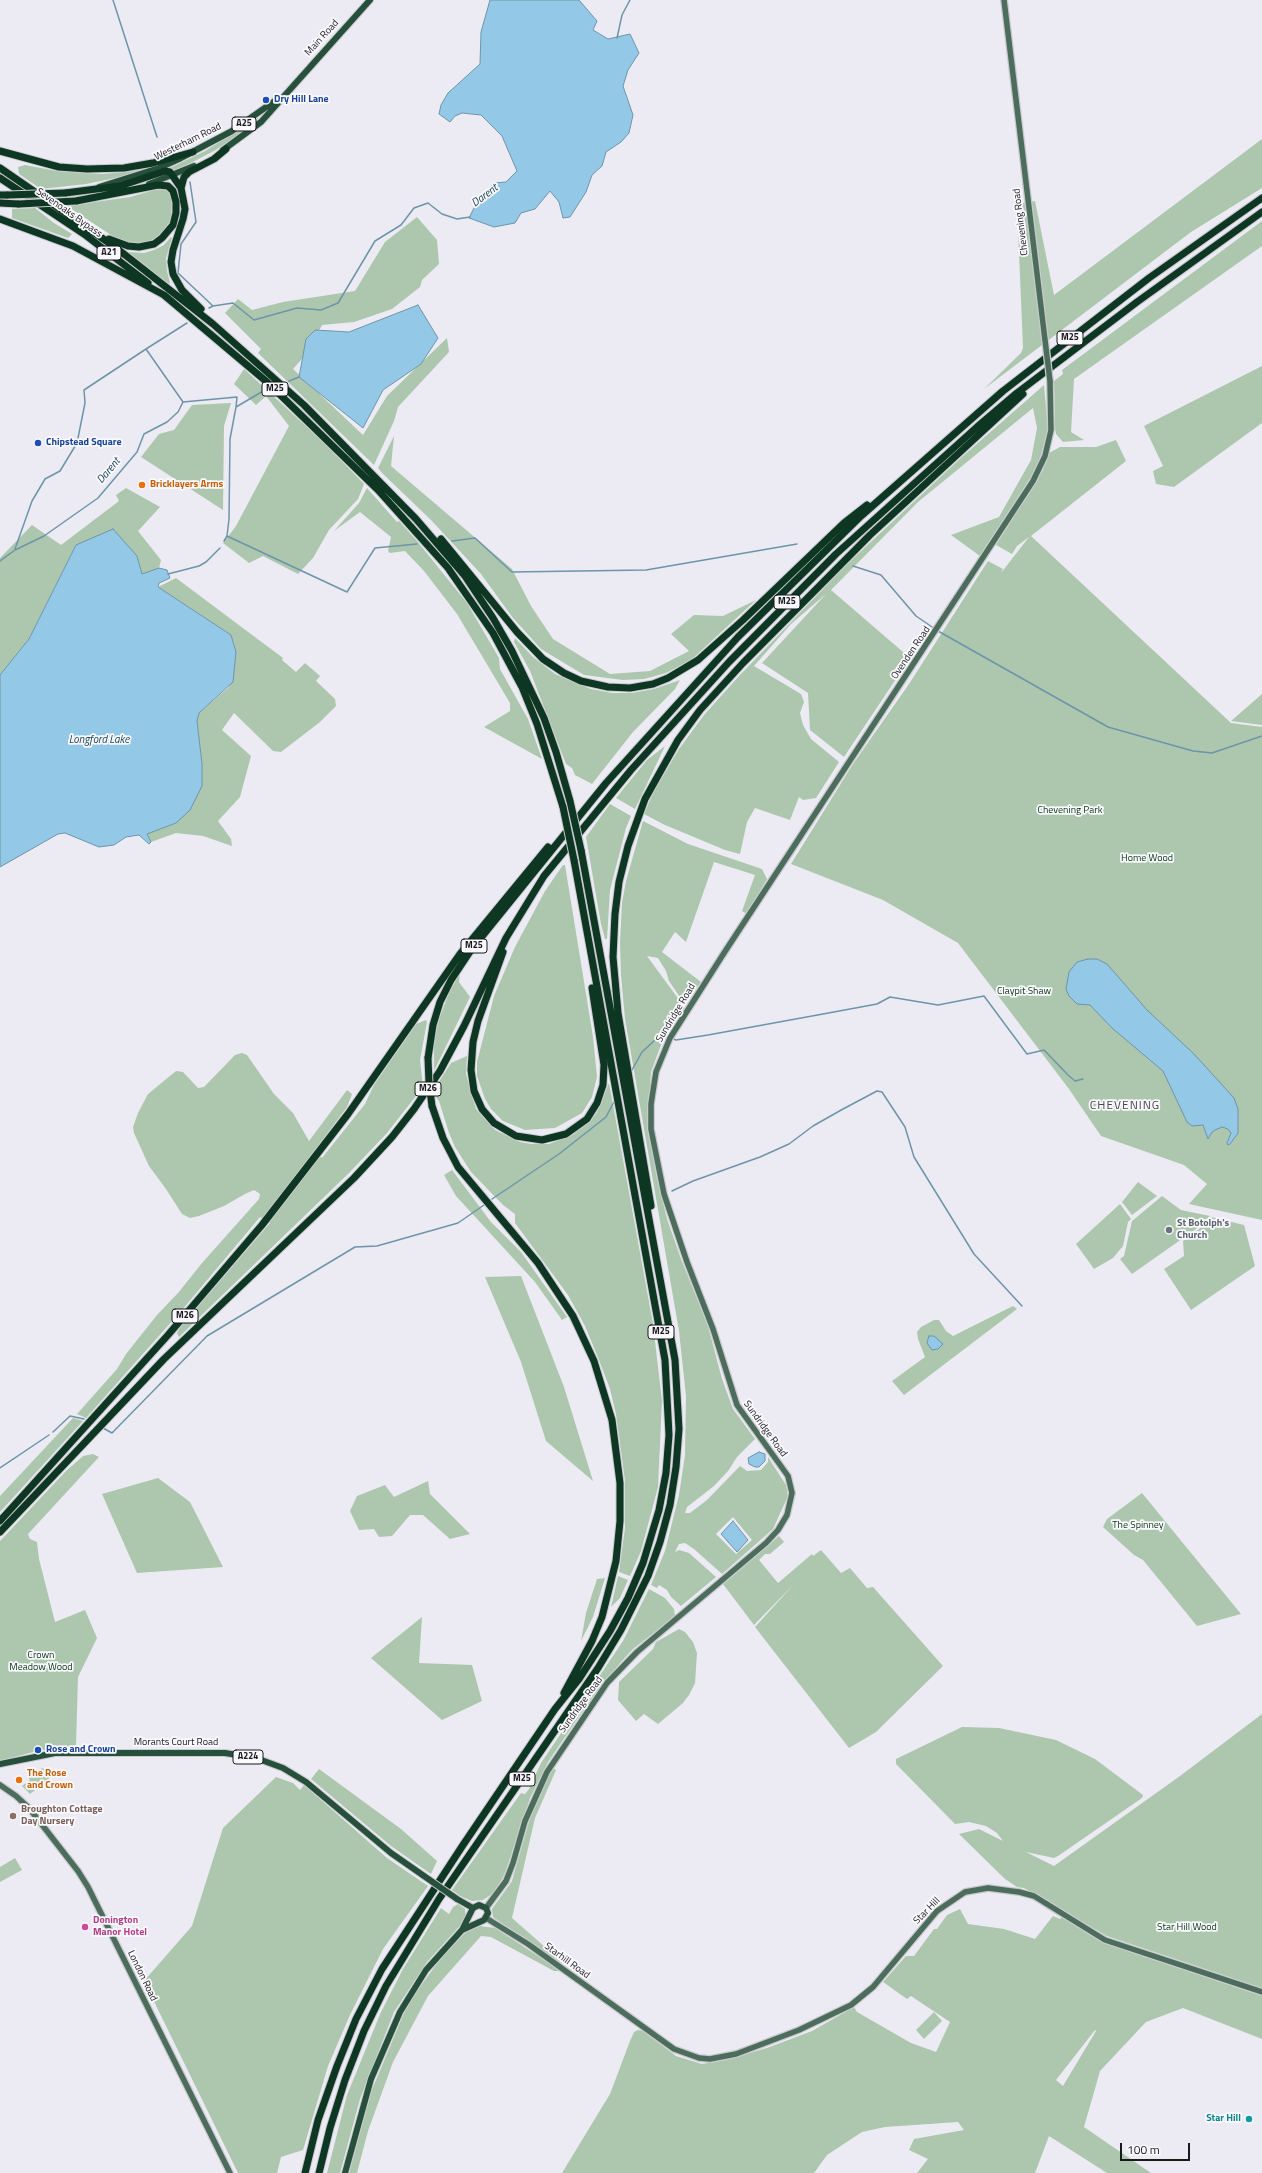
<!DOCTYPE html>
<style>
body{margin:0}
#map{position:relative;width:1262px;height:2173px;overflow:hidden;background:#ecebf3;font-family:"Titillium Web",sans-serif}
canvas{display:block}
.scale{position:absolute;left:1120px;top:2143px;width:70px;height:18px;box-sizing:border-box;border:2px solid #19181b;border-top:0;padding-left:5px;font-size:12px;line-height:14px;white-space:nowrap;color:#19181b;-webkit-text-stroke:3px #faf9fe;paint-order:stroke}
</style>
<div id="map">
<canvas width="1262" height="2173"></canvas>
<div class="scale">100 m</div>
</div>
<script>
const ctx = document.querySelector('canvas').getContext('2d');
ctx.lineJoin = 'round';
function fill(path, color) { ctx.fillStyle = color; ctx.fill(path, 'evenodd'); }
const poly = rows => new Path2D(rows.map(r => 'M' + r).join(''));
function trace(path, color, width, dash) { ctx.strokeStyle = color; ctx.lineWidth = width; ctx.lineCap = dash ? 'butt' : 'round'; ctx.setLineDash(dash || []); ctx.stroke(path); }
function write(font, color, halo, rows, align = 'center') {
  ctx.font = font + ' "Titillium Web",sans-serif'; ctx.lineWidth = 3.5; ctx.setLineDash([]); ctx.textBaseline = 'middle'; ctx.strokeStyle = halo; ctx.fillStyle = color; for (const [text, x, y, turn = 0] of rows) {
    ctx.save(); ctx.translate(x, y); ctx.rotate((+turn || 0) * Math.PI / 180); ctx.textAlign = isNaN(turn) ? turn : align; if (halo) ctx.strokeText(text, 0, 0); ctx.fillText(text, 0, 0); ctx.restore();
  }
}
fill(poly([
 [259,117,246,130,214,151,177,170,168,169,205,151],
 [1262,139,1262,188,1191,232,984,389,1021,353,1023,348,1017,204,1035,201,1054,295],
 [25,165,57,171,102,174,127,172,144,169,120,177,86,184,41,189,19,174,18,167],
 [158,189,167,190,172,197,171,220,159,237,141,244,128,243,114,237,67,206,130,197],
 [35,208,54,223,72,234,68,238,12,218,12,209],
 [417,217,437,240,439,264,422,280,420,287,392,309,354,322,322,325,308,352,293,369,363,435,387,396,447,338,449,352,398,407,394,421,374,465,258,353,261,349,225,313,238,299,252,310,283,302,355,291,385,242],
 [1262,221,1262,246,1074,379,1071,432,1084,440,1063,442,1056,434,1055,428,1054,381,1063,374,1062,370],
 [171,237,172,238,166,258,167,271,170,283,169,284,128,252,144,253,154,250,164,245],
 [1262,366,1262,423,1174,487,1156,484,1153,471,1163,466,1144,426],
 [244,369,323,442,364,484,358,499,329,530,313,558,298,574,263,556,249,563,223,543,236,526,289,426,266,396,256,405,234,384],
 [1044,385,1048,429,1038,466,980,556,951,535,999,517,1031,460,1037,428,1033,408,918,502,831,590,910,658,844,757,810,730,808,693,762,663,826,594,791,624,754,666,801,694,804,702,800,713,803,725,811,739,839,762,816,798,803,800,799,797,790,820,755,808,747,822,740,854,725,850,665,825,644,814,653,793,679,749,704,715,739,676,845,566,963,456],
 [231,403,224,426,223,510,141,457,159,434,174,430,192,405],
 [394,436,391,466,512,569,531,606,553,639,610,674,650,671,689,651,671,634,694,615,723,616,756,600,691,660,666,673,644,679,623,680,584,675,541,649,513,618,481,574,431,520,382,473,378,468],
 [1116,440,1126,461,1031,536,1231,723,1262,727,1262,1220,1189,1204,1207,1184,1184,1165,1101,1136,1069,1089,958,943,883,900,791,864,853,764,909,684,988,561,1003,569,1001,573,1029,537,1017,546,1012,554,996,545,1043,470,1049,453,1060,447,1096,447],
 [126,488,160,507,138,531,161,560,159,568,142,575,137,556,76,545,29,639,0,675,0,558,32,525,61,545,119,501,116,495],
 [367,488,397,522,399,521,417,541,467,603,499,658,500,669,528,719,542,759,484,727,510,711,510,703,457,614,424,571,405,551,390,553,388,551,391,537,360,512,334,531,359,503],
 [176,578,283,658,282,660,296,672,305,663,320,676,316,681,335,699,336,706,320,722,281,752,273,751,234,713,222,730,251,756,240,797,218,821,231,839,232,846,203,836,176,833,151,842,147,834,176,823,202,786,202,764,197,721,199,713,229,687,236,652,231,635,158,587],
 [515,638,533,657,555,674,591,689,612,693,632,693,654,689,680,680,675,689,633,732,592,784,575,775,572,768,566,764,530,671,514,642],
 [1262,694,1262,725,1231,721],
 [665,746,635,809,616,798,647,760],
 [610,804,631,816,626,828,610,890,607,939,605,939,601,924,586,837],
 [643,821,688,844,762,869,767,879,747,914,742,911,755,875,714,862,686,942,675,932,662,952,701,982,684,1003,669,981,666,971,658,958,647,956,685,1008,662,1042,651,1072,648,1122,656,1173,667,1219,681,1259,708,1326,722,1379,733,1409,755,1439,737,1457,728,1471,714,1486,687,1507,685,1513,690,1513,707,1500,740,1466,747,1471,761,1470,768,1462,768,1457,786,1485,788,1496,773,1529,722,1574,694,1549,685,1543,679,1544,675,1552,679,1550,689,1553,716,1577,681,1606,671,1597,667,1590,659,1585,657,1588,651,1585,665,1551,679,1495,685,1455,686,1396,679,1331,625,1019,621,975,620,943,622,903,626,881],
 [733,1517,752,1540,736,1554,716,1534],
 [563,865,565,865,593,1037,597,1077,592,1097,582,1113,555,1128,525,1130,503,1121,491,1109,485,1099,477,1076,477,1062,494,996,515,947,545,891],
 [460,973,459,982,470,997,434,1071,434,1044,438,1022,449,993],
 [426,1020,427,1022,420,1060,423,1087,387,1133,349,1173,179,1337,177,1333,180,1327,270,1223,260,1217,182,1310,86,1418,77,1414,117,1369,126,1354,157,1315,178,1293,202,1263,259,1199,260,1194,254,1190,245,1194,224,1206,199,1216,190,1218,182,1214,166,1189,149,1166,134,1133,133,1127,138,1113,148,1094,176,1071,183,1072,198,1088,204,1087,235,1055,242,1053,247,1055,274,1094,293,1113,309,1141,347,1090,352,1094,347,1107,315,1150,322,1158,365,1104,374,1085,416,1024],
 [467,1056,466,1074,476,1109,495,1130,520,1142,531,1144,549,1144,574,1134,596,1114,609,1083,653,1324,662,1401,658,1487,641,1551,630,1576,619,1572,625,1528,625,1481,616,1414,610,1389,597,1355,585,1326,568,1295,515,1223,515,1214,503,1205,471,1172,455,1147,449,1133,439,1101,436,1097,435,1088,451,1063],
 [452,1170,491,1222,521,1252,567,1317,562,1320,535,1282,456,1196,444,1175],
 [1138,1182,1157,1196,1132,1215,1122,1202],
 [1162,1196,1181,1210,1210,1216,1196,1229,1132,1274,1120,1259,1124,1256,1132,1221],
 [1120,1204,1131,1219,1128,1222,1123,1246,1113,1258,1094,1269,1076,1244],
 [1211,1217,1244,1225,1255,1266,1191,1310,1164,1269,1184,1256,1183,1241,1198,1230],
 [521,1276,564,1387,593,1481,546,1441,521,1362,485,1277],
 [1013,1306,1017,1309,904,1395,892,1381,925,1357,918,1339,917,1332,921,1327,934,1320,939,1320,946,1331,953,1336],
 [73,1418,83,1421,0,1512,0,1496],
 [93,1454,99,1457,28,1534,30,1539,37,1542,39,1559,55,1622,85,1610,97,1638,78,1677,76,1745,33,1752,0,1761,0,1541,66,1471,83,1456],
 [158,1478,190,1502,223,1567,137,1573,102,1494],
 [428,1481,430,1494,470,1534,450,1539,423,1515,410,1515,392,1536,379,1537,374,1529,359,1530,350,1511,357,1496,385,1485,394,1497],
 [1142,1493,1241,1614,1197,1626,1143,1560,1134,1555,1103,1527,1107,1519],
 [779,1536,784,1542,770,1554,765,1554,759,1560,778,1583,812,1554,813,1556,821,1550,841,1573,850,1568,867,1588,873,1587,943,1666,876,1732,849,1748,755,1627,794,1584,754,1625,723,1584],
 [618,1576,628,1580,620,1598,611,1607],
 [605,1578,593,1617,581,1641,586,1613,597,1579],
 [649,1589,665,1598,674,1609,675,1616,633,1649,620,1663,588,1703,548,1762,530,1798,505,1873,495,1892,483,1900,472,1901,460,1896,452,1890,521,1793,525,1794,529,1789,541,1763,623,1641],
 [422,1617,419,1663,472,1665,482,1701,442,1720,371,1658],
 [679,1629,685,1632,693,1642,697,1653,695,1683,689,1695,683,1703,658,1724,644,1714,636,1721,618,1700,619,1682,653,1649,656,1642],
 [1262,1714,1262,1988,1107,1936,1024,1888,1017,1887,1005,1879,959,1834,979,1829,1003,1841,997,1833,986,1826,969,1822,955,1824,896,1764,896,1759,962,1727,999,1728,1056,1740,1095,1759,1143,1795,1142,1798,1058,1856,1054,1858,1026,1852,1054,1866,1180,1776],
 [43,1768,51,1782,39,1787,30,1794,22,1786,30,1780,27,1775,34,1770,36,1771],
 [553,1768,556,1770,535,1818,512,1918,545,1947,564,1966,493,1917,492,1909,512,1881,534,1804],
 [319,1769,401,1829,437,1861,431,1874,391,1846,311,1779],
 [276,1777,293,1783,300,1790,304,1785,387,1858,428,1886,383,1949,350,2015,328,2066,303,2150,281,2157,277,2173,238,2173,144,1981,192,1926,223,1828],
 [15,1858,22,1870,0,1882,0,1867],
 [458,1904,465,1909,466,1919,427,1962,394,2012,360,2099,340,2173,327,2173,347,2095,381,2012,403,1969,441,1908,449,1914,453,1907],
 [960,1909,968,1924,1004,1929,1035,1939,1053,1916,1060,1919,1063,1916,1103,1942,1262,1996,1262,2039,1183,2008,1146,2022,1100,2071,1084,2127,1151,2173,1107,2173,1049,2136,1035,2173,917,2173,928,2159,909,2150,914,2139,964,2130,958,2122,885,2127,862,2132,827,2155,814,2173,562,2173,610,2094,630,2041,634,2032,638,2030,643,2031,676,2056,702,2064,721,2061,767,2048,812,2031,854,2007,857,2012,911,2043,936,2052,950,2022,911,1996,907,1999,883,1982,906,1956,914,1956,934,1929,937,1929,947,1915],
 [1095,2030,1096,2031,1063,2086,1056,2080],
 [480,1926,495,1928,561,1971,554,1971,491,1937,481,1936,428,1996,393,2062,368,2131,357,2173,349,2173,371,2092,404,2013,417,1991,441,1958,465,1933],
 [934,2012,942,2021,924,2039,916,2030]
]), '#acc7ad');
const water = poly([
 [490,0,579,0,597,21,593,30,608,39,630,34,639,53,628,70,623,86,633,115,629,133,621,142,606,152,602,166,592,175,586,192,570,217,563,218,559,202,550,191,535,209,521,213,515,223,494,227,469,218,478,200,494,183,506,182,517,171,502,136,481,115,462,113,455,116,450,122,439,114,441,105,448,93,480,64,481,32,490,0],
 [418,305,438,338,421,364,383,390,363,428,299,377,306,339,315,330,349,332,418,305],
 [113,529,137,556,142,574,159,568,167,570,170,578,159,583,158,587,231,635,236,652,233,682,199,713,197,721,202,764,202,786,190,810,176,823,147,834,151,842,149,844,139,835,126,837,114,845,99,847,65,833,58,834,0,867,0,675,29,639,76,545,113,529],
 [1088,959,1097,959,1107,964,1147,1010,1194,1054,1234,1098,1238,1109,1238,1133,1230,1144,1228,1145,1227,1143,1231,1133,1228,1129,1222,1127,1215,1130,1212,1132,1208,1139,1203,1125,1192,1126,1187,1122,1163,1071,1112,1028,1090,1005,1077,1004,1069,996,1066,989,1069,972,1077,962,1088,959],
 [929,1336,934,1336,943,1344,938,1349,932,1350,927,1343,929,1336],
 [759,1452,765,1454,765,1461,759,1467,755,1467,749,1464,748,1458,759,1452],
 [733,1521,748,1540,737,1552,721,1534,733,1521]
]);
fill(water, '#93c9e7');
trace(water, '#6e94aa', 1);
trace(poly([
 [113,0,157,137],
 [617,38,622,15,630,0],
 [190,182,196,222,181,244,178,273,213,306],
 [209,308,213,306,233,303,254,320,297,308,321,310,338,303,375,241,401,225,414,208,428,203,442,214,457,219,470,217],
 [289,381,299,377],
 [183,402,237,397,236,407],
 [227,536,347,592,375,548,417,544],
 [224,541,227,536,229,519,230,439,236,407,265,390],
 [452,541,475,538,512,572,646,570,797,544],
 [15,549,32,501,45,479,60,471,77,443,85,403,84,390,146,349],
 [0,561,15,550,44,536,98,498,137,452,144,434,167,422,178,412,183,402,146,349,187,323],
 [853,566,881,575,916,616,935,629],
 [168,574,199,566,206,562,220,548],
 [938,631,1108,727,1193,751,1212,753,1262,736],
 [671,1038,676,1040,708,1035,823,1014,877,1004,890,997,938,1005,984,996,1027,1054,1044,1050,1068,1075,1075,1081,1083,1079],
 [632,1070,642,1052,655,1040,664,1035,668,1037],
 [672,1191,693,1181,760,1157,789,1144,813,1126,843,1109,877,1091,882,1092,905,1127,914,1157,974,1254,1022,1306],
 [492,1199,559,1154,606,1117,614,1102],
 [103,1428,112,1433,207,1336,355,1247,377,1246,458,1223,484,1205],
 [53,1432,70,1416,84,1419],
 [0,1468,49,1435]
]), '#6e94aa', 1.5);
const secondary = poly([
 [1004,0,1045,340],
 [0,1785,16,1796,29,1808,78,1871,88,1887,230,2173],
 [486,1908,506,1881,513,1863,525,1821,547,1772,607,1683,637,1652,766,1543,778,1530,787,1515,792,1493,788,1476,737,1405,713,1329,687,1262,664,1194,651,1129,651,1104,656,1072,670,1038,724,953,1033,481,1045,456,1051,430,1050,381],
 [486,1918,528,1944,674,2049,699,2058,710,2059,736,2054,799,2030,851,2005,873,1987,937,1911,965,1892,988,1888,1019,1892,1034,1896,1105,1940,1262,1992]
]);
const primary = poly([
 [223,150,261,122,370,0],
 [149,184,194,166],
 [99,187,159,168,179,159,232,131,279,98],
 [0,1764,55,1753,225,1753,256,1758,283,1768,306,1782,391,1853,424,1876],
 [457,1899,473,1908],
 [345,2173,371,2079,400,2012,426,1970,462,1930,473,1908,479,1905,486,1908,488,1913,484,1920,462,1930]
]);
const highway = poly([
 [0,151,59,167,87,169,124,168,153,163,193,152],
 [0,168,115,247,213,324,304,405,416,519,465,576,493,618,512,651,544,718,556,752,570,801],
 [0,178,84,234,148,283],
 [181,188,184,177,189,172,214,159,226,149],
 [65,193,120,186,165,171,170,172,181,188,185,209,183,219,173,250,171,262,173,274,182,290,201,309],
 [0,195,8,195],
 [76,201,158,185,168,186,173,191,176,202,176,213,173,225,162,238,154,244,139,247,128,246,109,239],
 [0,203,19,204],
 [0,219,73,246,164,295,267,382,378,490,448,568,493,633,522,687,537,724,563,807],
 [441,539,517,632,543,659,564,673,581,681,608,687,630,688,653,684,668,678,698,660,743,620,844,523,867,505],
 [503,952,478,1021,473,1042,471,1070,474,1091,482,1109,494,1123,516,1136,542,1140,566,1134,587,1119,597,1103,603,1085,604,1065,592,988],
 [428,1058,433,1025,440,1002,451,980,471,950,606,783,738,637,861,516,1003,391,1149,278,1262,198],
 [432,1106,443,1138,458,1167,538,1263,573,1316,594,1361,612,1420,620,1483,620,1521,616,1561,602,1617,592,1641,564,1693],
 [651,1206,618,1013,613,957,615,914,619,882,628,846,645,799,678,740,700,710,743,663,870,535,1023,394],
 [0,1521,168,1335,262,1225,348,1114,460,954,548,847],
 [0,1532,164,1359,354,1178,392,1137,414,1109,440,1071,464,1026,506,938,544,876,631,770,729,662,836,554,977,427,1017,393,1137,302,1262,212],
 [305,2173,318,2120,337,2066,356,2019,382,1969,463,1845,555,1709,579,1679,610,1631,628,1598,643,1563,659,1510,666,1473,669,1435,665,1360,574,860],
 [319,2173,330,2128,345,2080,364,2031,386,1986,439,1899,598,1668,621,1630,648,1576,660,1542,670,1505,676,1467,679,1429,675,1360,581,850]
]);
trace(secondary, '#cac9d0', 8);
trace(primary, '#cac9d0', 8);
trace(highway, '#cac9d0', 9);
trace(secondary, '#4c6d5b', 5.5);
trace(primary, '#26503b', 6);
trace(highway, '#0d3623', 7);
const secondaryBridge = poly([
 [1045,340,1050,381]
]);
const primaryBridge = poly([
 [424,1876,457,1899]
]);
const highwayBridge = poly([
 [8,195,65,193],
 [19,204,76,201],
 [570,801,581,850],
 [563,807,574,860],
 [428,1058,429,1083,432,1106]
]);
trace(secondaryBridge, '#cac9d0', 8, []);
trace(primaryBridge, '#cac9d0', 8, []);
trace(highwayBridge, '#cac9d0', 9, []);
trace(secondaryBridge, '#4c6d5b', 5.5);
trace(primaryBridge, '#26503b', 6);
trace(highwayBridge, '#0d3623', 7);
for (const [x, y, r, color] of [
 [266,100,4,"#1a4fb4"],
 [38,443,4,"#1a4fb4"],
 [142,485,4,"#e8710a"],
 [1169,1230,4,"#6b7280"],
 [38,1750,4,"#1a4fb4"],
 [19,1780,4,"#e8710a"],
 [13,1816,4,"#8d6e63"],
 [85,1927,4,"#d1479c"],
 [1249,2119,4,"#0f9aa8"]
]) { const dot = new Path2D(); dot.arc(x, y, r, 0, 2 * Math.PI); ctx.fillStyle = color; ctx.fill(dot); trace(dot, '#faf9fe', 1.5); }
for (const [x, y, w] of [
 [244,124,24],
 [109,253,24],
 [1070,338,26],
 [275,389,26],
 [787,602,26],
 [474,946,26],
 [428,1089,26],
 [185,1316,26],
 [661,1332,26],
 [248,1757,30],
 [522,1779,26]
]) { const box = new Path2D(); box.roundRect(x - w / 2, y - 7, w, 14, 3); ctx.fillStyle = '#faf9fe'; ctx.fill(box); trace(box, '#19181b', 1); }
write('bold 9px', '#19181b', null, [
 ["A25",244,124],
 ["A21",109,253],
 ["M25",1070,338],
 ["M25",275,389],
 ["M25",787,602],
 ["M25",474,946],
 ["M26",428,1089],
 ["M26",185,1316],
 ["M25",661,1332],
 ["A224",248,1757],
 ["M25",522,1779]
]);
write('10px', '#19181b', '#faf9fe', [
 ["Main Road",322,38,-48],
 ["Westerham Road",188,142,-26],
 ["Sevenoaks Bypass",69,213,35],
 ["Chevening Road",1021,222,-97],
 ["Ovenden Road",911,653,-56],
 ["Sundridge Road",676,1013,-59],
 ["Sundridge Road",765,1429,54],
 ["Sundridge Road",581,1705,-54],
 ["Morants Court Road",176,1743],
 ["Star Hill",927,1911,-46],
 ["Starhill Road",567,1961,36],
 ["London Road",142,1976,64]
]);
write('bold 10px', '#164399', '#faf9fe', [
 ["Dry Hill Lane",274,100],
 ["Chipstead Square",46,443],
 ["Rose and Crown",46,1750]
], 'left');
write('bold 10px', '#c56008', '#faf9fe', [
 ["Bricklayers Arms",150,485],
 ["The Rose",27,1774],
 ["and Crown",27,1786]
], 'left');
write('10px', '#05340e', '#faf9fe', [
 ["Chevening Park",1070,811],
 ["Home Wood",1147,859],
 ["Claypit Shaw",1024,992],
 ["The Spinney",1138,1526],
 ["Crown",41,1656],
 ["Meadow Wood",41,1668],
 ["Star Hill Wood",1187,1928]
]);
write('bold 10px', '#5b616d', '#faf9fe', [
 ["St Botolph's",1177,1224],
 ["Church",1177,1236]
], 'left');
write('bold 10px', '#785e54', '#faf9fe', [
 ["Broughton Cottage",21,1810],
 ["Day Nursery",21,1822]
], 'left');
write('bold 10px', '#b23c85', '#faf9fe', [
 ["Donington",93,1921],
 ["Manor Hotel",93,1933]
], 'left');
write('bold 10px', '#0d838f', '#faf9fe', [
 ["Star Hill",1241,2119]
], 'right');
write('italic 11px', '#174359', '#faf9fe', [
 ["Darent",485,196,-37],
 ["Darent",109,471,-50],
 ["Longford Lake",99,740]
]);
ctx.letterSpacing = '1px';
write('12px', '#47464d', '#faf9fe', [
 ["CHEVENING",1125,1106]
]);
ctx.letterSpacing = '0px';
</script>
